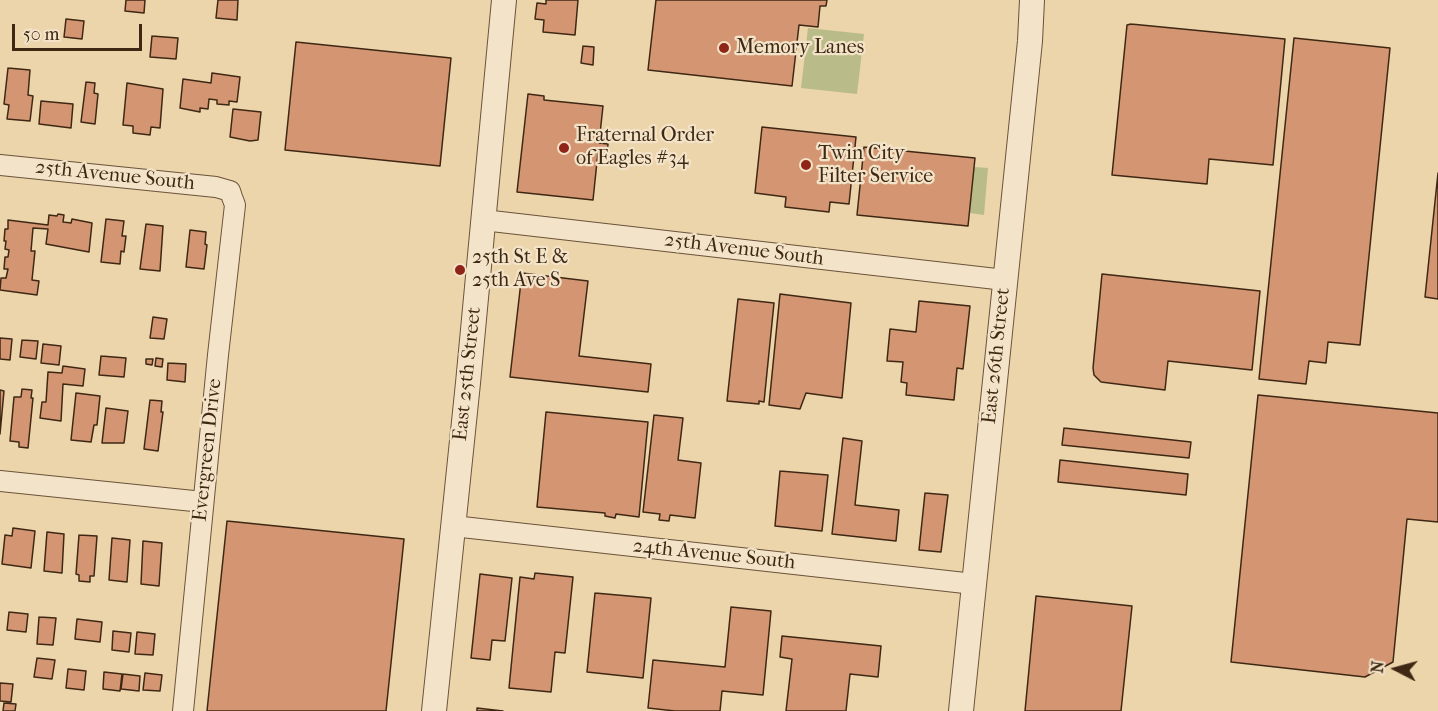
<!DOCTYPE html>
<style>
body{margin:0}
#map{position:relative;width:1438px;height:711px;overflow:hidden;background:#ecd4ab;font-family:"IM FELL French Canon",serif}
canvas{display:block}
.north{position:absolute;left:1366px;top:639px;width:60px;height:60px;-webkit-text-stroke:4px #f3e3c8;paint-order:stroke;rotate:276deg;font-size:16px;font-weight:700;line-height:24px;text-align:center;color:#3e2814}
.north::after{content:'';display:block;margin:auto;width:21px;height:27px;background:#3e2814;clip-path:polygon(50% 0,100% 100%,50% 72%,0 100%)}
.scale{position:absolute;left:12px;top:24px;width:130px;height:27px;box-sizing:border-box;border:3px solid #3e2814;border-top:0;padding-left:8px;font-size:18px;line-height:21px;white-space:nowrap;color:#3e2814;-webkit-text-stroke:4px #f3e3c8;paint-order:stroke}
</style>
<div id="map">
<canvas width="1438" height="711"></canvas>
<div class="north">N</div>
<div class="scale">50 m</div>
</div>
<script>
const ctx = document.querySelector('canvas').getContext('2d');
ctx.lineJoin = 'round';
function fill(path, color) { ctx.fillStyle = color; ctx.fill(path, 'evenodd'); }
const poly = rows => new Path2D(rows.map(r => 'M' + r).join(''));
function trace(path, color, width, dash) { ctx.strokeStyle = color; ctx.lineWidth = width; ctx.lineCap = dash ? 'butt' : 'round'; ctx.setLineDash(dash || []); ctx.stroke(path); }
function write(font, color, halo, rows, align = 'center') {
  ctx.font = font + ' "IM FELL French Canon",serif'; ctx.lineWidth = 4.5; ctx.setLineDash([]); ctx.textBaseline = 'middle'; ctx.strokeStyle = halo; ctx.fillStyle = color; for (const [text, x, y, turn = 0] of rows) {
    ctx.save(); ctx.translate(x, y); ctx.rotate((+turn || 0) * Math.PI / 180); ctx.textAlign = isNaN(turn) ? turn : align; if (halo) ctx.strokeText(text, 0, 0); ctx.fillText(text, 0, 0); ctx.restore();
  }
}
fill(poly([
 [808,28,864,34,857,94,801,88],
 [974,167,988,168,984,215,969,213]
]), '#b9bc88');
const building = poly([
 [126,0,145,0,144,13,125,11,126,0],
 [218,0,238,0,237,20,216,18,218,0],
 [546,0,578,0,575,35,543,32,544,20,535,19,537,3,546,4,546,0],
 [656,0,827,0,826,6,820,6,818,27,799,25,792,86,648,70,656,0],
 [66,19,84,21,82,39,64,37,66,19],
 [1131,24,1285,39,1273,165,1209,159,1207,184,1112,175,1127,25,1131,24],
 [152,36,178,38,176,59,150,57,152,36],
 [1294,38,1390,48,1360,345,1328,342,1326,363,1309,361,1306,384,1259,379,1294,38],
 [296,42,451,58,440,166,285,150,296,42],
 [583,46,594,47,593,65,581,63,583,46],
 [8,68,30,70,28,95,33,96,30,121,7,119,9,105,4,104,8,68],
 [212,73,240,77,237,102,229,101,229,105,217,104,217,100,209,99,208,109,200,108,200,112,180,108,183,79,211,83,212,73],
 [86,82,95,83,94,93,98,94,95,124,81,122,86,82],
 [127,83,163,89,160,128,151,127,150,135,133,133,133,126,123,125,127,83],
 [528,94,544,96,544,100,603,106,599,143,608,144,607,153,598,152,593,200,517,192,528,94],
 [41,101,73,104,71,128,39,124,41,101],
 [233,109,261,112,258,140,250,141,230,137,233,109],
 [762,127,856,137,849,204,830,202,829,212,785,207,786,197,755,193,762,127],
 [864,147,975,158,968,226,857,215,864,147],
 [1438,173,1438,299,1425,297,1438,173],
 [58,214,64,215,63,222,71,223,72,219,92,223,89,252,46,244,48,229,33,228,31,251,35,251,32,280,39,281,37,295,0,290,1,278,6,278,8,269,4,269,5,257,8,257,9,250,5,249,6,241,4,241,5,229,8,229,8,220,48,225,49,215,57,216,58,214],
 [106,219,124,221,122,236,126,236,124,252,121,251,120,264,101,262,106,219],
 [146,224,163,226,160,271,140,269,146,224],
 [190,230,206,232,205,244,207,245,204,269,186,267,190,230],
 [522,273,588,281,579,356,651,364,648,392,510,377,522,273],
 [1102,274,1260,291,1252,370,1168,361,1165,390,1101,382,1094,375,1093,368,1102,274],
 [780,294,851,303,842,398,806,393,800,409,769,405,780,294],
 [738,299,774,303,764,402,759,401,759,404,727,401,738,299],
 [919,301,970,306,963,369,957,368,954,400,906,395,907,383,901,382,903,362,887,361,890,329,916,332,919,301],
 [153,317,167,319,164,339,150,338,153,317],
 [0,338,12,339,10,360,0,359,0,338],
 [22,340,38,341,36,359,20,357,22,340],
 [43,344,61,346,59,365,41,363,43,344],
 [101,356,126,358,124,377,99,375,101,356],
 [156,358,163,359,162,367,155,366,156,358],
 [146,359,153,359,152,365,146,364,146,359],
 [168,363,186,364,185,382,167,380,168,363],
 [63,366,85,369,83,386,63,384,61,421,40,418,42,402,46,402,48,372,62,373,63,366],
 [22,389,32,390,31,398,33,398,28,448,19,447,19,442,10,441,14,397,21,397,22,389],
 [0,390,4,391,0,434,0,390],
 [76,393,100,396,97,425,94,425,91,442,71,440,76,393],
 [1258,395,1438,413,1438,522,1407,519,1393,662,1365,677,1231,662,1258,395],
 [150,400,162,401,161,412,163,412,158,451,144,449,150,400],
 [106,408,128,411,124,443,102,443,106,408],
 [546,412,648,422,639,517,616,514,615,518,605,516,605,513,537,507,546,412],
 [654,415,683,418,678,460,701,463,695,518,670,515,669,521,659,520,660,514,643,512,654,415],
 [1064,428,1191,442,1189,458,1062,445,1064,428],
 [843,438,862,441,855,505,899,510,896,541,832,534,843,438],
 [1060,460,1188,474,1186,495,1058,482,1060,460],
 [780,471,828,475,822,531,775,526,780,471],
 [925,493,948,495,941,552,919,550,925,493],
 [227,521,404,539,386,711,207,711,227,521],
 [13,528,35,531,31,568,2,564,5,535,12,536,13,528],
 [47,532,64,534,62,573,44,571,47,532],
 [79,535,97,536,94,576,90,576,90,582,79,581,79,575,76,574,79,535],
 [112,538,130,540,127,582,109,580,112,538],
 [143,541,162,543,159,586,141,584,143,541],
 [535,573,573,577,565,653,555,652,551,692,509,688,520,577,534,579,535,573],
 [480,574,512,578,505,641,492,640,490,660,471,658,480,574],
 [595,593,651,598,643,678,587,672,595,593],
 [1036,596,1132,606,1121,711,1025,711,1036,596],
 [731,607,771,611,763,695,722,691,720,711,675,711,648,708,653,660,725,667,731,607],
 [9,612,28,614,26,632,7,630,9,612],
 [39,617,56,618,53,645,37,644,39,617],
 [77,619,102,622,100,642,75,639,77,619],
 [113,631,131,633,129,652,112,650,113,631],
 [137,632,155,634,153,655,135,654,137,632],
 [782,636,881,646,878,677,850,674,846,711,786,711,792,659,780,657,782,636],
 [37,658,55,660,52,679,34,677,37,658],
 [68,669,86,671,84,690,66,688,68,669],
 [104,672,122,674,120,691,103,689,104,672],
 [145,673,162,675,160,691,143,690,145,673],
 [123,674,140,676,139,691,121,689,123,674],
 [0,683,13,684,11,702,0,701,0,683],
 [4,703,16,704,15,711,3,711,4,703],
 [477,708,503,711,477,711,477,708]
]);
fill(building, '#d49672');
trace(building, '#3e2814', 1.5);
const minor = poly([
 [0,165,216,187,230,191,232,197,235,205,218,355,183,711],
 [483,220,1005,280],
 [0,481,203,502],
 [453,526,974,584]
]);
const tertiary = poly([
 [434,711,468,383,504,0],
 [961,711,1030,41,1032,0]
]);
trace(minor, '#6a533a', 22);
trace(tertiary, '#6a533a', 26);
trace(minor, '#f3e3c8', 20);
trace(tertiary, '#f3e3c8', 24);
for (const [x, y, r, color] of [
 [724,48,6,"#8f2418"],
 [564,148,6,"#8f2418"],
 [806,165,6,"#8f2418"],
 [460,270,6,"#8f2418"]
]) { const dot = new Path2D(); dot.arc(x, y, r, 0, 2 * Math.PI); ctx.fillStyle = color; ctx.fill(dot); trace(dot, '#f3e3c8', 2); }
write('20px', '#3e2814', '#f3e3c8', [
 ["Memory Lanes",736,48],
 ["Fraternal Order",576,136],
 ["of Eagles #34",576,159],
 ["Twin City",818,154],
 ["Filter Service",818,177],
 ["25th St E &",472,258],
 ["25th Ave S",472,281]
], 'left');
write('20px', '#3e2814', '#f3e3c8', [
 ["25th Avenue South",115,176,6],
 ["25th Avenue South",744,250,7],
 ["East 26th Street",997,356,-84],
 ["East 25th Street",468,374,-84],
 ["Evergreen Drive",208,450,-84],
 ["24th Avenue South",714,555,6]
]);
</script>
